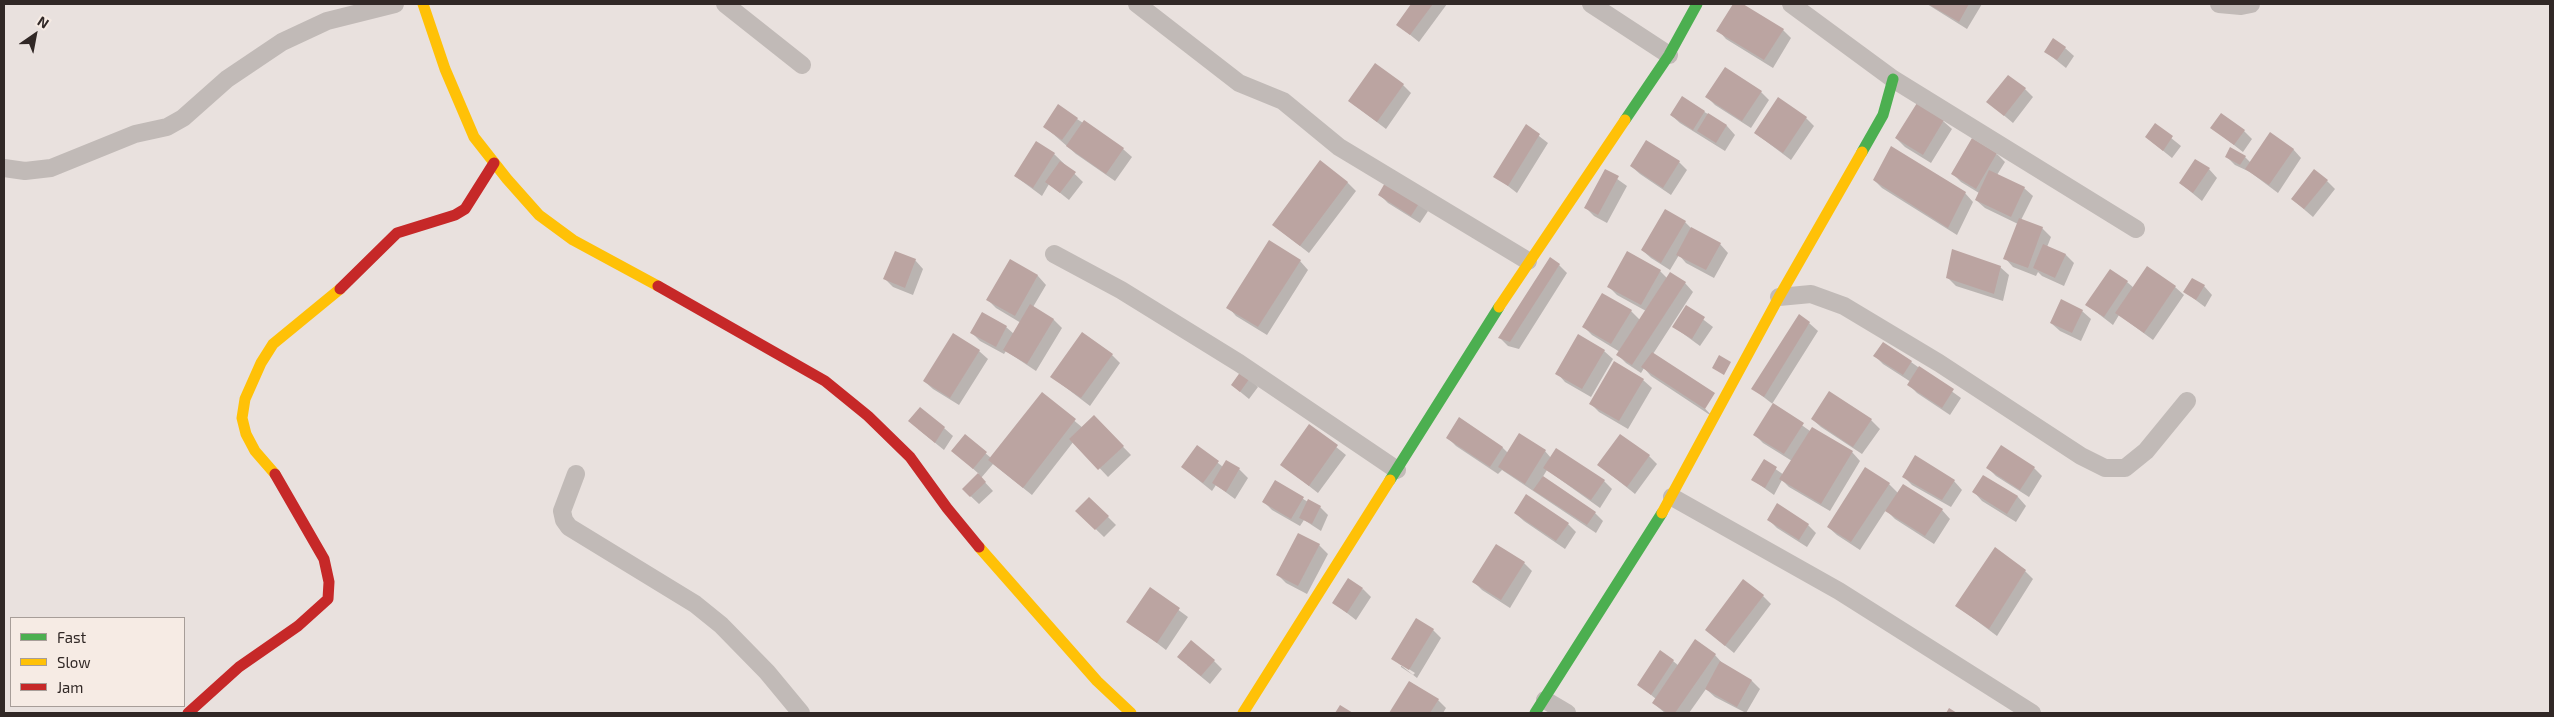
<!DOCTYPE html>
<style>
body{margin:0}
#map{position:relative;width:2554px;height:717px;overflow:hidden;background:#e9e1de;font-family:"Exo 2",sans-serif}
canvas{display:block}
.frame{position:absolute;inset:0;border:5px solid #312826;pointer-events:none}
.legend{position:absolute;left:10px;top:617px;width:175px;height:90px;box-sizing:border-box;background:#f6ebe4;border:1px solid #a79d98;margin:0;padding:6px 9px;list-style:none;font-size:15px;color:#312826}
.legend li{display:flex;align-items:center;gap:10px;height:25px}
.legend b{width:25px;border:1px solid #a79d98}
.north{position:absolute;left:10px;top:10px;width:50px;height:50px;-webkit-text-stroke:4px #f6ebe4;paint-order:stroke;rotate:33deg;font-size:14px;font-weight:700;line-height:20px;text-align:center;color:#312826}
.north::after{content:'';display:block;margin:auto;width:18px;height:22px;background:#312826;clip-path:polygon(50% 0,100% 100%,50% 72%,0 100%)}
</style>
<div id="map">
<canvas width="2554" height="717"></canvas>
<div class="frame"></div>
<ul class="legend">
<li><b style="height:6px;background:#4caf50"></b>Fast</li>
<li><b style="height:6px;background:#ffc107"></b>Slow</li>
<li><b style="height:6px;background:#c62828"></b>Jam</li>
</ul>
<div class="north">N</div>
</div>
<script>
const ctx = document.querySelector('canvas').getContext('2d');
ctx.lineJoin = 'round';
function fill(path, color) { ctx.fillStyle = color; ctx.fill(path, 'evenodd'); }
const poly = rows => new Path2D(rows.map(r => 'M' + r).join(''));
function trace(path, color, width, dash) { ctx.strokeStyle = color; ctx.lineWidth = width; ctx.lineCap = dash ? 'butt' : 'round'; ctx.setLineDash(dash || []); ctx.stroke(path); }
fill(poly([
 [1413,4,1447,4,1419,42,1398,25],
 [1734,4,1740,4,1783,30,1791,38,1773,68,1726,39,1718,30],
 [1927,4,1982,4,1967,29],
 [2065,48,2074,56,2066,68,2046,52],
 [1403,85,1411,93,1386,129,1349,101],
 [2025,89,2033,97,2013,123,1988,102],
 [1761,92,1769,100,1751,128,1715,105,1707,97],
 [1682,98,1727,126,1735,135,1725,151,1680,123,1671,115],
 [1917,105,1943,121,1952,129,1931,163,1905,147,1896,138],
 [1806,118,1814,126,1791,160,1755,133],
 [1077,119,1123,149,1132,157,1115,181,1076,154,1044,126],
 [2155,125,2181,146,2172,158,2146,137],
 [1526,126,1548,143,1517,193,1495,176],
 [2212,128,2244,131,2252,139,2243,152],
 [2293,149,2301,158,2278,193,2250,172,2235,165,2226,156,2245,157,2251,163],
 [1054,154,1083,182,1069,200,1049,184,1042,196,1015,176],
 [1997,154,2005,162,1997,175,2024,188,2033,196,2021,220,2042,228,2051,237,2047,247,2066,255,2074,263,2064,286,2042,276,2038,272,2036,276,2013,267,2005,258,2018,224,1985,208,1976,200,1979,193,1961,182,1953,174],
 [1679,162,1687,170,1671,195,1640,174,1631,166],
 [2209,169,2217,178,2202,201,2180,183],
 [1606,171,1627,186,1607,223,1594,216,1586,208],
 [1874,180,1965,193,1973,202,1957,235,1882,188],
 [2327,181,2335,189,2313,217,2292,199],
 [1347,182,1356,191,1309,253,1273,225],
 [1379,194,1419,203,1428,211,1420,223,1388,203],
 [1685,222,1692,229,1720,244,1728,253,1714,278,1686,263,1679,255,1670,270,1651,258,1642,250],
 [915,260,923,269,913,295,893,287,885,279],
 [1011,261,1038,276,1046,285,1033,307,1054,320,1062,328,1036,371,1006,351,1004,354,980,341,972,333,982,313,1006,327,1014,334,1021,323,996,308,988,300],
 [1300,261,1308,270,1267,335,1236,316,1228,307],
 [1559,265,1567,273,1519,349,1508,346,1500,338],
 [2000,267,2009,275,2003,301,1956,286,1947,277],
 [1660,271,1667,278,1685,283,1693,292,1653,354,1713,417,1651,376,1644,368,1641,373,1626,363,1618,355,1620,352,1592,335,1584,327,1631,311,1640,320,1646,311,1617,295,1609,287],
 [2127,282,2134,288,2175,287,2184,295,2153,340,2119,315,2113,325,2087,305],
 [2204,286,2212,295,2205,307,2185,292],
 [1687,307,1713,327,1700,346,1674,327],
 [2082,311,2091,319,2081,341,2060,331,2051,323],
 [1809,323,1818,331,1772,404,1810,431,1852,452,1860,461,1830,511,1789,487,1782,480,1774,495,1753,480,1764,461,1784,475,1792,461,1763,443,1755,435,1774,405,1753,389],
 [979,351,988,359,959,405,933,389,924,381],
 [1604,351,1613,359,1591,397,1565,382,1557,373],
 [1112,355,1120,363,1090,406,1052,377],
 [1875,356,1911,362,1961,398,1950,415,1917,393,1909,385,1911,382,1883,364],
 [1250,378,1258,387,1249,399,1232,385],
 [1643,380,1652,388,1628,429,1599,412,1591,404],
 [1042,394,1083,428,1094,417,1131,455,1108,477,1074,441,1032,495,993,464,981,478,993,491,979,504,963,489,979,474,953,451,965,436,991,458],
 [1812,419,1871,420,1880,429,1862,454,1821,427],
 [1310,426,1346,455,1318,493,1282,465],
 [944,428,953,436,944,450,918,429],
 [1448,438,1502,447,1508,453,1545,451,1551,458,1604,481,1612,489,1600,508,1547,470,1542,478,1595,513,1603,521,1596,533,1502,470,1498,474,1456,446],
 [1198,447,1223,467,1239,469,1248,478,1235,499,1216,485,1212,491,1182,467],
 [1649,456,1657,464,1635,494,1599,465],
 [1987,467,2034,468,2042,476,2029,497,1996,476],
 [1904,477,1954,481,1962,490,1951,507,1912,485],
 [1983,477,2018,497,2026,506,2016,522,1982,501,1974,492],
 [1276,482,1308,502,1320,507,1328,515,1321,531,1304,520,1300,526,1272,510,1264,502],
 [1889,484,1898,493,1942,510,1950,519,1934,544,1895,519,1886,510,1860,550,1837,535,1828,527],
 [1089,498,1116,525,1104,537,1077,511],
 [1515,513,1568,524,1576,532,1565,549,1524,521],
 [1768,519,1808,525,1816,533,1807,547,1777,528],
 [1319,545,1328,554,1307,594,1286,583,1278,575],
 [1524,563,1532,571,1510,608,1482,590,1474,582],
 [2025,571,2033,579,1997,636,1957,606],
 [1150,589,1188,617,1166,650,1128,621],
 [1363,589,1371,597,1356,620,1334,603],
 [1763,596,1771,604,1734,653,1706,630],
 [1433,630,1441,638,1417,678,1393,659],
 [1401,664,1415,673,1413,675,1401,667],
 [1715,655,1723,664,1752,681,1760,689,1746,713,1715,697,1706,689,1689,713,1665,713,1653,703,1656,699,1639,685,1673,661,1679,666],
 [1214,661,1222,669,1210,684,1187,665],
 [1410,682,1438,700,1446,708,1443,713,1391,713]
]), '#0003');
fill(poly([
 [1411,4,1433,4,1410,35,1396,25],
 [1733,4,1743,4,1784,29,1764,60,1716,31],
 [1928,4,1969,4,1959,22],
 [2053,38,2066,47,2057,60,2044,52],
 [1375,63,1404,84,1377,122,1348,101],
 [1725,67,1762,91,1742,121,1705,97],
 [2008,75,2026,88,2004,116,1986,102],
 [1682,96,1705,111,1693,130,1670,115],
 [1778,97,1807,117,1783,153,1754,133],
 [1917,103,1944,120,1923,155,1895,138],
 [1058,104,1078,118,1062,140,1043,127],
 [1708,113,1727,125,1716,143,1697,131],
 [2221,113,2245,130,2234,145,2210,128],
 [1084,120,1124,148,1106,174,1066,146],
 [2155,123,2173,136,2163,151,2145,137],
 [1526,124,1540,134,1508,186,1493,177],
 [2270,132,2294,149,2269,185,2245,169],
 [1972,138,1997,153,1976,189,1951,174],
 [1646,140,1680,161,1663,188,1630,166],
 [1036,141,1055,153,1033,188,1014,176],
 [1891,146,1966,192,1948,228,1873,180],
 [2230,147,2246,156,2240,165,2225,157],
 [2195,159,2210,168,2193,193,2179,183],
 [1320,160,1348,182,1300,246,1272,225],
 [1060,161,1076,172,1060,193,1045,182],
 [1605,169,1619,176,1598,215,1584,208],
 [2314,169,2328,180,2304,209,2291,199],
 [1989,170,2025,187,2011,217,1975,200],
 [1386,181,1420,202,1411,216,1378,195],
 [1665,209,1686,221,1661,263,1641,250],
 [2019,218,2043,227,2028,268,2003,259],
 [1691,227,1721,243,1706,270,1676,255],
 [1269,240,1301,260,1258,327,1226,308],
 [2043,244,2066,254,2055,278,2033,268],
 [1952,249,2001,266,1994,294,1946,278],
 [895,251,916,259,905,288,883,279],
 [1627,251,1661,270,1641,305,1607,287],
 [1550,257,1560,264,1510,342,1498,338],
 [1010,259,1038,275,1015,316,986,300],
 [2147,266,2176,286,2144,333,2115,313],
 [2110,269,2128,281,2104,317,2085,305],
 [1670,272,1686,282,1632,365,1616,355],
 [2192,278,2205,285,2196,300,2183,292],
 [1602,293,1632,310,1611,344,1582,327],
 [2061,299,2083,310,2072,333,2050,323],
 [1030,304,1054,319,1027,364,1003,350],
 [1686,305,1705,317,1692,339,1672,327],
 [982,312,1007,326,996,347,970,333],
 [1799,314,1810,322,1764,397,1751,389],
 [1082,332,1113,354,1081,398,1050,377],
 [953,333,980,350,950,398,923,381],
 [1578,334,1605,350,1582,389,1555,374],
 [1883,342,1912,361,1903,375,1873,356],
 [1652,352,1715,393,1705,409,1641,367],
 [1719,355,1731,362,1724,375,1712,368],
 [1614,361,1644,379,1619,421,1589,404],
 [1919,366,1954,389,1942,408,1907,385],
 [1241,371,1250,378,1240,392,1231,385],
 [1829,391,1872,419,1853,447,1811,419],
 [1042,392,1076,419,1023,488,988,460],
 [1773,403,1804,423,1784,454,1753,435],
 [920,407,945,427,935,443,908,421],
 [1094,415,1124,446,1098,470,1069,439],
 [1459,417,1503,447,1490,467,1446,438],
 [1309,424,1338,445,1309,486,1280,465],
 [1812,427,1853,451,1821,504,1779,479],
 [1519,433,1546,450,1525,484,1498,467],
 [965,434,987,452,973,469,951,451],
 [1620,434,1650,455,1627,487,1597,465],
 [1197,445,1219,461,1203,483,1181,467],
 [2001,445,2035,467,2020,490,1986,468],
 [1556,448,1605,480,1591,500,1543,468],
 [1915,455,1955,480,1942,500,1902,477],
 [1764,459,1777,467,1765,488,1751,480],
 [1226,460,1240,468,1226,492,1212,483],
 [1865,467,1890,483,1851,542,1827,527],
 [978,473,986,482,970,497,962,489],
 [1983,475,2018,496,2007,514,1972,492],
 [1543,476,1596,512,1587,525,1533,490],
 [1275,480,1304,497,1291,519,1262,502],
 [1903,484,1943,509,1925,536,1885,511],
 [1526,494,1569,523,1556,541,1514,513],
 [1089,497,1109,516,1095,530,1075,511],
 [1308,499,1321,506,1312,524,1299,518],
 [1777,503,1809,524,1799,540,1767,520],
 [1298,533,1320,544,1298,586,1276,575],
 [1496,544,1525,562,1501,600,1472,582],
 [1995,547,2026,570,1989,629,1955,606],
 [1348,578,1363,588,1347,613,1332,603],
 [1743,579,1764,595,1725,646,1705,630],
 [1150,587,1180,608,1157,643,1126,622],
 [1416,618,1434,629,1409,670,1391,659],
 [1695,639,1716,654,1675,713,1667,713,1652,703],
 [1191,640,1215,660,1201,676,1177,657],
 [1660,650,1674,660,1651,695,1637,685],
 [1720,661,1752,680,1737,707,1705,689],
 [1409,681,1439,699,1430,713,1389,713],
 [1340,705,1353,713,1335,713],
 [1949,708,1957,713,1946,713]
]), '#bba4a1');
trace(poly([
 [725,4,802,65],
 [1137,4,1239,83,1283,101,1339,147,1528,261],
 [1591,4,1669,55],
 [1791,4,1893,79,2136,229],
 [2219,4,2241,6,2251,4],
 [4,168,25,171,51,168,135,134,167,127,183,118,227,79,282,42,327,21,395,4],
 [1054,254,1121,290,1239,363,1397,470],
 [1779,297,1811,294,1844,306,1939,363,2081,456,2105,468,2125,468,2146,451,2187,401],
 [576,474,562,511,564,520,569,527,695,604,721,625,767,672,801,713],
 [1672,497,1839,591,2032,713],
 [1545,700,1567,713]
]), '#c1bab7', 18);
trace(poly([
 [1625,120,1669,55,1697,4],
 [1862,152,1883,115,1893,79],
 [1390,480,1499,307],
 [1535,713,1662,513]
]), '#4caf50', 11);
trace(poly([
 [423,4,445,69,474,137,507,179,539,215,573,240,658,286],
 [1499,307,1625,120],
 [275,474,255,451,246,434,242,418,245,399,261,363,273,344,340,289],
 [1662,513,1779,297,1862,152],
 [979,547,1097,681,1131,713],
 [1243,713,1390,480]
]), '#ffc107', 11);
trace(poly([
 [658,286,825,381,868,416,910,457,947,508,979,547],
 [340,289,397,233,455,215,465,209,494,163],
 [188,713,239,667,298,626,328,599,329,582,324,559,275,474]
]), '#c62828', 11);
</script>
